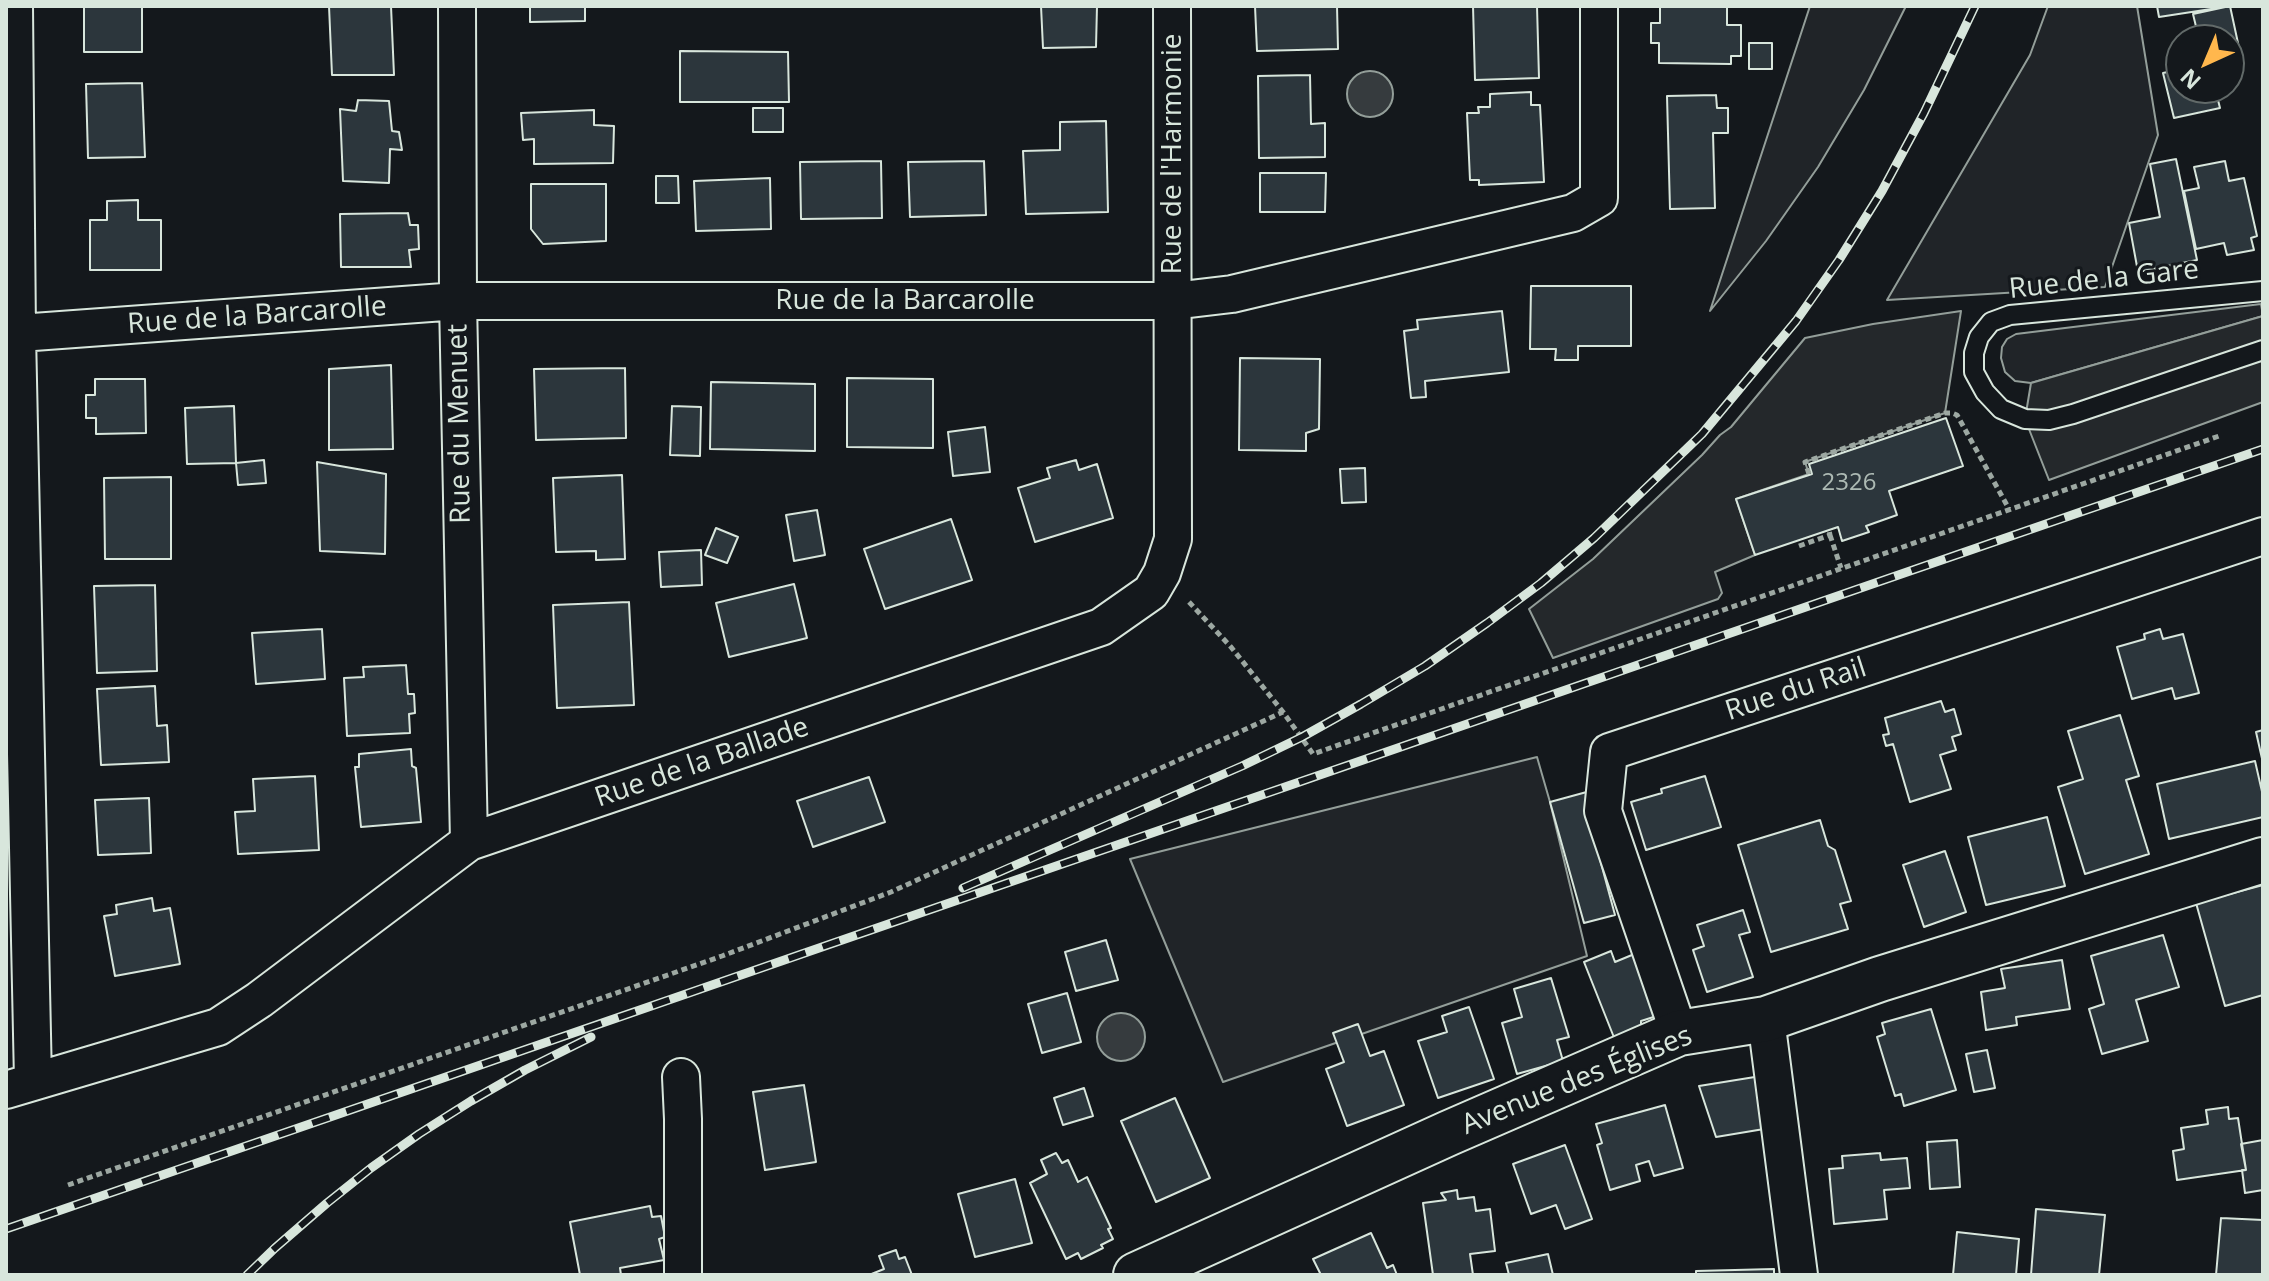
<!DOCTYPE html>
<meta charset="utf-8">
<style>
body{margin:0}
#map{position:relative;width:2269px;height:1281px;overflow:hidden;background:#14181c;font-family:"Open Sans",sans-serif}
canvas{display:block}
.frame{position:absolute;inset:0;border:8px solid #d8e6dc;pointer-events:none}
.north{position:absolute;left:2165px;top:24px;width:80px;height:80px;box-sizing:border-box;background:#14181c;border:2px solid #626a69;border-radius:50%;rotate:224deg;font-size:22px;font-weight:700;line-height:32px;text-align:center;color:#d8e6dc}
.north::after{content:'';display:block;margin:auto;width:28px;height:36px;background:#ffb74d;clip-path:polygon(50% 0,100% 100%,50% 72%,0 100%)}
</style>
<div id="map">
<canvas width="2269" height="1281"></canvas>
<div class="frame"></div>
<div class="north">N</div>
</div>
<script>
const ctx = document.querySelector('canvas').getContext('2d');
ctx.lineJoin = 'round';
function fill(path, color) { ctx.fillStyle = color; ctx.fill(path, 'evenodd'); }
const poly = rows => new Path2D(rows.map(r => 'M' + r).join(''));
function trace(path, color, width, dash) { ctx.strokeStyle = color; ctx.lineWidth = width; ctx.lineCap = dash ? 'butt' : 'round'; ctx.setLineDash(dash || []); ctx.stroke(path); }
function write(font, color, halo, rows, align = 'center') {
  ctx.font = font + ' "Open Sans",sans-serif'; ctx.lineWidth = 6; ctx.setLineDash([]); ctx.textBaseline = 'middle'; ctx.strokeStyle = halo; ctx.fillStyle = color; for (const [text, x, y, turn = 0] of rows) {
    ctx.save(); ctx.translate(x, y); ctx.rotate((+turn || 0) * Math.PI / 180); ctx.textAlign = isNaN(turn) ? turn : align; if (halo) ctx.strokeText(text, 0, 0); ctx.fillText(text, 0, 0); ctx.restore();
  }
}
const green = poly([
 [1810,6,1906,6,1864,90,1818,167,1766,241,1710,311,1810,6],
 [2048,6,2137,6,2158,135,2105,287,1887,300,2030,55,2048,6],
 [2261,304,2263,316,2031,383,2015,381,2005,372,2001,358,2002,347,2007,339,2016,334,2261,304],
 [1537,757,1550,802,1587,956,1223,1082,1130,859,1537,757]
]);
fill(green, '#202428');
trace(green, '#939e99', 2);
const parking = poly([
 [1961,311,1945,413,1805,462,1809,474,1736,499,1755,555,1715,572,1722,593,1718,599,1553,658,1529,609,1593,559,1702,455,1720,435,1731,427,1805,338,1873,324,1961,311],
 [2263,316,2263,402,2049,480,2025,419,2031,383,2263,316]
]);
fill(parking, '#24282b');
trace(parking, '#939e99', 2);
const water = poly([
 '1347 94a23 23 0 1 1 46 0a23 23 0 1 1-46 0Z',
 '1097 1037a24 24 0 1 1 48 0a24 24 0 1 1-48 0Z'
]);
fill(water, '#363b3e');
trace(water, '#939e99', 2);
const building = poly([
 [84,6,142,6,142,52,84,52,84,6],
 [329,6,391,6,394,75,332,75,329,6],
 [530,6,585,6,585,21,530,22,530,6],
 [1041,6,1097,6,1096,47,1043,48,1041,6],
 [1255,6,1337,6,1338,49,1257,51,1255,6],
 [1473,6,1537,6,1539,78,1475,80,1473,6],
 [1660,6,1727,6,1727,25,1741,25,1741,56,1731,56,1731,64,1659,63,1659,43,1651,43,1651,23,1660,23,1660,6],
 [2157,6,2224,6,2224,7,2159,17,2157,6],
 [2230,6,2241,57,2229,60,2229,40,2216,40,2215,35,2199,39,2193,14,2230,6],
 [1749,43,1772,43,1772,69,1749,69,1749,43],
 [680,51,788,52,789,102,680,102,680,51],
 [2181,69,2181,88,2215,88,2220,108,2174,118,2163,73,2181,69],
 [1310,75,1311,124,1325,123,1325,157,1259,158,1258,76,1310,75],
 [142,83,145,157,88,158,86,84,142,83],
 [1531,92,1531,105,1540,105,1544,182,1479,185,1479,180,1470,180,1467,113,1479,113,1478,107,1490,107,1490,94,1531,92],
 [1716,95,1717,108,1728,108,1728,133,1713,133,1715,208,1670,209,1667,96,1716,95],
 [358,100,389,101,392,131,399,132,402,150,390,149,389,183,343,181,340,109,356,111,358,100],
 [753,108,783,108,783,132,753,132,753,108],
 [594,110,594,125,614,126,613,163,534,164,534,139,523,140,521,113,594,110],
 [1106,121,1108,212,1026,214,1023,151,1060,150,1060,122,1106,121],
 [2176,159,2197,260,2138,272,2129,223,2160,217,2150,164,2176,159],
 [881,161,882,218,801,219,800,162,881,161],
 [984,161,986,215,910,217,908,162,984,161],
 [2225,161,2229,181,2244,178,2257,236,2251,238,2254,250,2227,255,2224,243,2196,249,2184,191,2199,188,2194,167,2225,161],
 [1260,173,1326,173,1325,212,1260,212,1260,173],
 [656,176,678,176,679,203,656,203,656,176],
 [770,178,771,229,696,231,694,181,770,178],
 [531,184,606,184,606,241,543,244,531,229,531,184],
 [138,200,138,220,161,220,161,270,90,270,90,220,107,220,107,201,138,200],
 [408,213,410,225,418,225,419,249,409,250,411,267,341,267,340,214,408,213],
 [1531,286,1631,286,1631,346,1578,346,1578,360,1555,360,1556,349,1530,349,1531,286],
 [1502,311,1509,372,1425,381,1426,397,1411,398,1404,331,1418,329,1417,320,1502,311],
 [1240,358,1320,359,1319,429,1306,433,1306,451,1239,450,1240,358],
 [391,365,393,449,329,450,329,369,391,365],
 [625,368,626,438,536,440,534,369,625,368],
 [847,378,933,379,933,448,847,447,847,378],
 [95,379,145,379,146,433,96,434,96,418,86,418,86,395,95,395,95,379],
 [711,382,815,384,815,451,710,449,711,382],
 [234,406,236,463,187,464,185,408,234,406],
 [672,406,701,407,700,456,670,455,672,406],
 [1946,418,1963,466,1889,491,1897,515,1866,526,1869,532,1842,541,1838,527,1755,555,1736,499,1812,474,1809,464,1946,418],
 [985,427,990,472,953,476,948,432,985,427],
 [264,460,266,483,238,485,236,463,264,460],
 [1076,460,1079,470,1097,464,1113,518,1035,542,1018,488,1050,478,1047,468,1076,460],
 [317,462,386,474,385,554,320,551,317,462],
 [1365,468,1366,502,1342,503,1340,469,1365,468],
 [622,475,625,559,596,560,596,551,556,552,553,478,622,475],
 [171,477,171,559,105,559,104,478,171,477],
 [817,510,825,555,794,561,786,515,817,510],
 [951,519,972,580,885,609,864,549,951,519],
 [716,528,738,537,727,563,705,555,716,528],
 [701,550,702,585,661,587,659,552,701,550],
 [794,584,807,638,729,657,716,603,794,584],
 [155,585,157,671,97,673,94,586,155,585],
 [629,602,634,705,557,708,553,605,629,602],
 [322,629,325,679,256,684,252,633,322,629],
 [2160,629,2163,639,2183,634,2199,693,2175,699,2172,688,2132,699,2117,647,2145,639,2144,634,2160,629],
 [406,665,408,694,414,694,415,713,409,714,410,733,347,736,344,678,364,677,363,667,406,665],
 [155,686,157,726,167,725,169,762,101,765,97,689,155,686],
 [1941,701,1945,712,1954,709,1961,734,1952,737,1956,750,1940,755,1951,789,1910,802,1893,744,1886,746,1883,735,1889,734,1885,718,1941,701],
 [2120,715,2139,776,2126,780,2149,854,2085,874,2058,787,2083,779,2068,731,2120,715],
 [2263,730,2263,763,2256,732,2263,730],
 [411,749,412,766,416,768,421,822,361,827,355,767,359,767,359,754,411,749],
 [2255,761,2263,796,2263,817,2169,839,2157,784,2255,761],
 [315,776,319,850,238,854,235,812,255,811,253,779,315,776],
 [1705,776,1721,827,1646,850,1631,802,1662,793,1661,789,1705,776],
 [869,777,885,822,813,847,797,801,869,777],
 [1594,790,1591,826,1615,915,1584,923,1550,802,1594,790],
 [149,798,151,853,98,855,95,800,149,798],
 [2047,817,2065,886,1986,905,1968,837,2047,817],
 [1820,820,1828,846,1835,850,1851,901,1840,904,1848,929,1771,952,1738,845,1820,820],
 [1945,851,1966,912,1924,927,1903,865,1945,851],
 [2263,885,2263,995,2225,1006,2196,903,2263,885],
 [152,898,154,911,170,908,180,964,115,976,104,916,117,914,116,905,152,898],
 [1743,910,1750,932,1739,935,1753,977,1707,992,1693,950,1704,946,1697,925,1743,910],
 [2163,935,2179,987,2136,1000,2148,1041,2102,1054,2089,1009,2104,1004,2091,956,2163,935],
 [1106,940,1118,980,1076,991,1065,952,1106,940],
 [1644,950,1663,1014,1641,1021,1641,1030,1615,1040,1584,962,1611,951,1615,962,1644,950],
 [2062,960,2070,1009,2016,1017,2017,1025,1986,1030,1981,992,2005,988,2001,969,2062,960],
 [1551,978,1569,1037,1557,1040,1563,1061,1517,1074,1502,1023,1522,1017,1514,989,1551,978],
 [1067,993,1081,1042,1042,1053,1028,1004,1067,993],
 [1469,1007,1494,1079,1438,1098,1418,1041,1447,1032,1442,1016,1469,1007],
 [1931,1009,1956,1090,1904,1106,1901,1094,1895,1096,1877,1037,1885,1034,1882,1023,1931,1009],
 [1358,1024,1370,1056,1384,1051,1404,1105,1347,1126,1326,1069,1344,1062,1333,1033,1358,1024],
 [1987,1050,1995,1088,1974,1092,1966,1054,1987,1050],
 [1761,1076,1776,1127,1716,1137,1699,1086,1761,1076],
 [804,1085,816,1162,765,1170,753,1092,804,1085],
 [1084,1088,1093,1116,1063,1125,1054,1098,1084,1088],
 [1175,1098,1210,1178,1156,1202,1121,1121,1175,1098],
 [1665,1105,1683,1168,1654,1176,1649,1161,1636,1165,1640,1181,1610,1190,1597,1145,1602,1143,1596,1124,1665,1105],
 [2228,1107,2229,1119,2238,1118,2246,1170,2177,1180,2173,1151,2184,1149,2181,1128,2208,1124,2206,1110,2228,1107],
 [1957,1140,1960,1187,1930,1189,1927,1142,1957,1140],
 [2263,1140,2263,1190,2245,1193,2242,1170,2246,1170,2241,1144,2263,1140],
 [1565,1145,1592,1219,1565,1229,1556,1205,1531,1214,1513,1164,1565,1145],
 [1056,1153,1062,1163,1068,1160,1078,1182,1087,1177,1111,1228,1108,1229,1113,1239,1101,1245,1103,1248,1081,1259,1078,1253,1066,1259,1030,1183,1047,1174,1041,1160,1056,1153],
 [1880,1153,1881,1160,1907,1158,1910,1188,1884,1190,1887,1219,1834,1224,1829,1169,1843,1168,1842,1156,1880,1153],
 [1015,1179,1032,1243,975,1257,958,1194,1015,1179],
 [1457,1190,1458,1199,1474,1197,1476,1211,1490,1209,1495,1251,1470,1254,1473,1275,1433,1275,1423,1203,1446,1200,1441,1193,1457,1190],
 [650,1206,652,1217,661,1216,665,1237,659,1239,664,1260,620,1268,621,1275,580,1275,570,1222,650,1206],
 [2036,1209,2105,1215,2099,1275,2031,1275,2036,1209],
 [2221,1218,2263,1220,2263,1275,2216,1275,2221,1218],
 [1957,1232,2019,1239,2016,1275,1953,1275,1957,1232],
 [1371,1233,1387,1268,1393,1265,1397,1275,1321,1275,1313,1259,1371,1233],
 [896,1250,899,1259,905,1257,912,1275,869,1275,884,1269,879,1256,896,1250],
 [1548,1254,1553,1275,1509,1275,1506,1263,1548,1254],
 [1774,1269,1774,1275,1696,1275,1696,1271,1774,1269]
]);
fill(building, '#2c363c');
trace(building, '#d8e6dc', 2);
const lane = poly([
 [2263,291,2010,315,1991,322,1979,337,1974,353,1974,372,1985,392,2001,409,2025,419,2049,420,2073,414,2263,350]
]);
const street = poly([
 [14,6,17,334,33,1080],
 [457,6,458,301,469,842],
 [6,334,458,301,1173,301,1232,294,1573,213,1599,198,1599,6],
 [1766,1019,1799,1275],
 [1679,1033,1603,811,1609,752,2263,536],
 [681,1077,683,1119,683,1275],
 [6,1090,218,1027,259,1000,469,842,1101,627,1151,592,1162,573,1173,539,1172,6]
]);
const primary = poly([
 [1136,1275,1449,1133,1679,1033,1766,1019,1880,979,2263,860]
]);
trace(lane, '#d8e6dc', 22);
trace(street, '#d8e6dc', 40);
trace(primary, '#d8e6dc', 48);
trace(poly([
 [1809,474,1805,462,1945,413,1952,413,1957,415,2009,509],
 [1830,535,1841,568],
 [1799,546,1830,535,1829,530],
 [1189,602,1231,647,1283,712,1313,754,2222,435],
 [68,1185,722,956,891,892,1283,712]
]), '#9da8a2', 5, [6, 4]);
trace(lane, '#14181c', 18);
trace(street, '#14181c', 36);
trace(primary, '#14181c', 44);
const rail = poly([
 [963,888,1242,766,1302,737,1361,704,1425,666,1487,623,1541,583,1594,538,1702,434,1796,321,1839,260,1882,191,1924,113,1975,6],
 [6,1229,2263,449],
 [247,1275,275,1248,327,1203,371,1168,419,1134,471,1101,525,1070,591,1037]
]);
trace(rail, '#d8e6dc', 9);
trace(rail, '#14181c', 6, [18]);
write('24px', '#adbab4', null, [
 ["2326",1849,483]
]);
write('28px', '#d8e6dc', '#14181c', [
 ["Rue de l'Harmonie",1173,154,-90],
 ["Rue de la Gare",2104,280,-6],
 ["Rue de la Barcarolle",905,301],
 ["Rue de la Barcarolle",257,316,-4],
 ["Rue du Menuet",460,424,-91],
 ["Rue du Rail",1796,690,-18],
 ["Rue de la Ballade",702,763,-19],
 ["Avenue des Églises",1577,1081,-22]
]);
</script>
